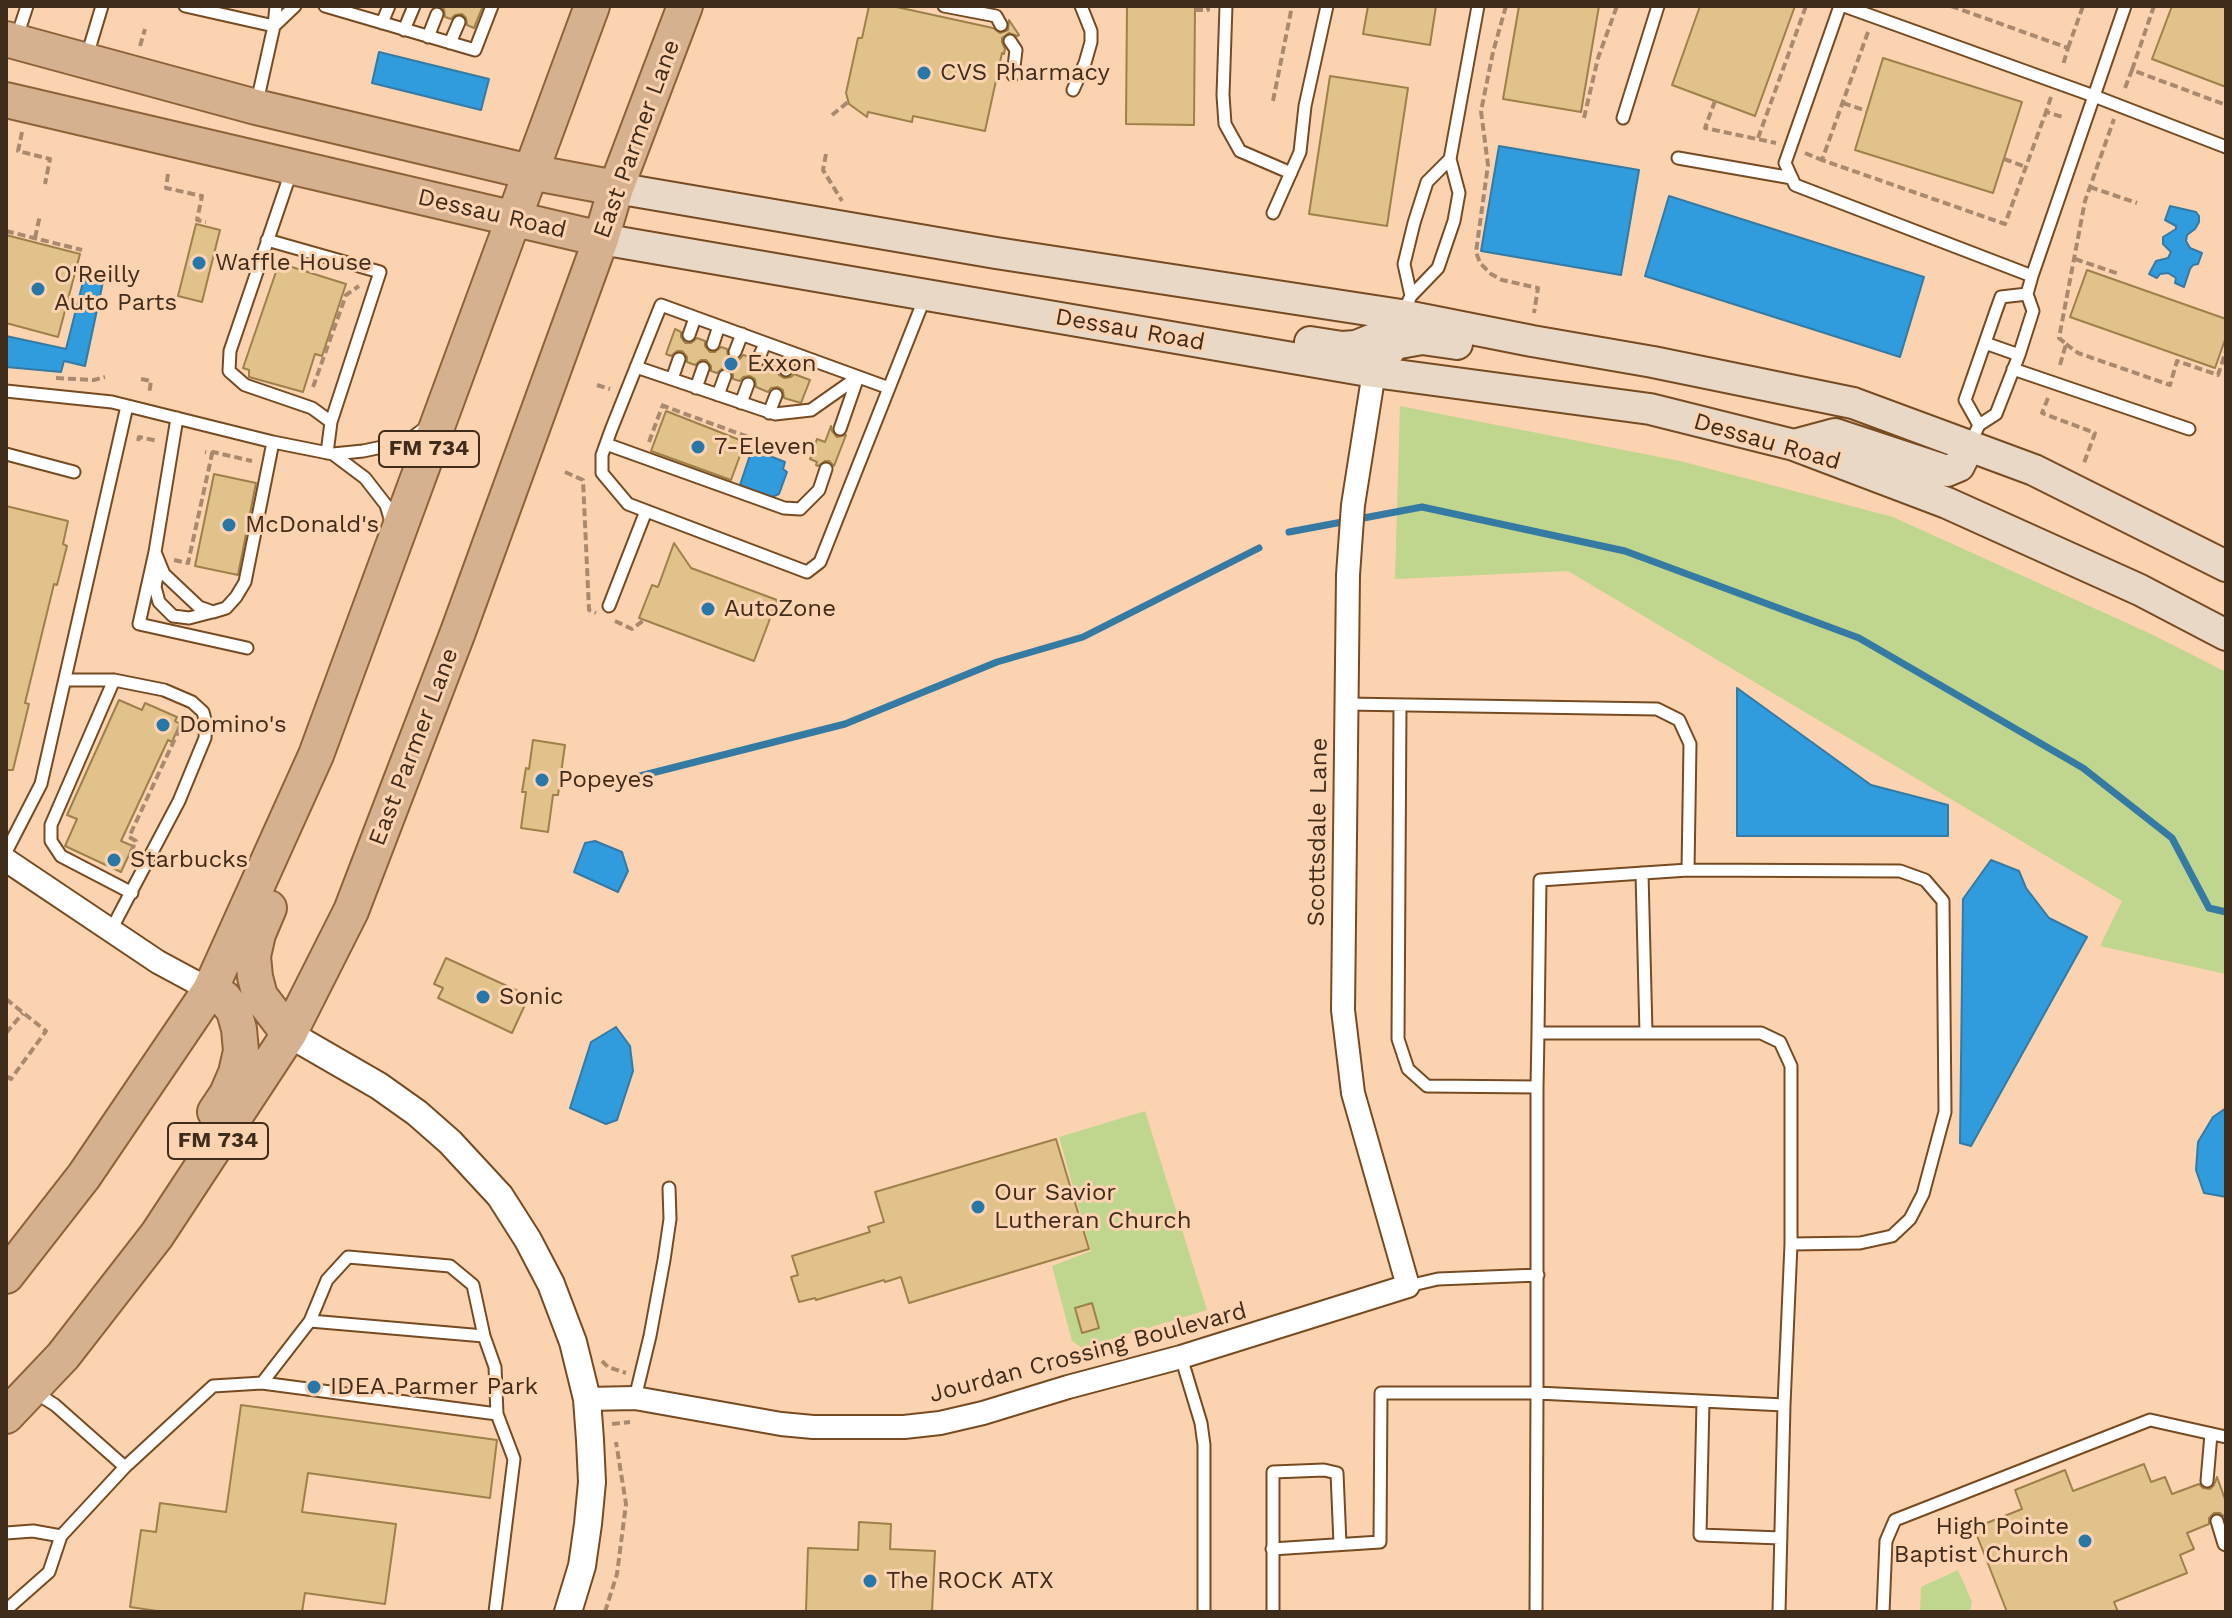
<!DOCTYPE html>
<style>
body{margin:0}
#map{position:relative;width:2232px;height:1618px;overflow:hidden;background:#fcd3b1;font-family:"Work Sans",sans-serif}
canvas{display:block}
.frame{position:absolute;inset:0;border:8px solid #402c1b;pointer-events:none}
</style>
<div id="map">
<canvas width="2232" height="1618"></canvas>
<div class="frame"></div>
</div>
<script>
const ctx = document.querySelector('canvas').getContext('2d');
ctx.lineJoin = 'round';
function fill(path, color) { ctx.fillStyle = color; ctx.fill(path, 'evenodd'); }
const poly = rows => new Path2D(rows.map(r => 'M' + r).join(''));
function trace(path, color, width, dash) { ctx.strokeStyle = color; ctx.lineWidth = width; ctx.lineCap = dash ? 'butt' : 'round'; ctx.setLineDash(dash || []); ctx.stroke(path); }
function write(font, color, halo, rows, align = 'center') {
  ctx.font = font + ' "Work Sans",sans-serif'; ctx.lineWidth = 6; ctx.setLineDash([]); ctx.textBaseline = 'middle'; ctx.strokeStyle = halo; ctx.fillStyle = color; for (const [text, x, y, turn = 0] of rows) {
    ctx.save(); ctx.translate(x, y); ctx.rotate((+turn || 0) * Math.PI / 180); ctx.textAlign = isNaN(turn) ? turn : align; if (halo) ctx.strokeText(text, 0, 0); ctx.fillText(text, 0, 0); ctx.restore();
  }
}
fill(poly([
 [1400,406,1680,461,1893,517,2151,634,2226,672,2226,974,2100,946,2122,901,1568,571,1395,579],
 [1145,1111,1207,1310,1082,1348,1072,1341,1052,1266,1091,1251,1059,1137],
 [1958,1570,1972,1602,1970,1612,1920,1612,1921,1587]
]), '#c0d58d');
const water = poly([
 [379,52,489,79,481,110,372,83,379,52],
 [1499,146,1639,170,1621,275,1481,251,1499,146],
 [1669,196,1924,277,1900,357,1645,276,1669,196],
 [2170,206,2196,212,2199,216,2199,222,2195,229,2187,235,2186,241,2190,248,2202,253,2198,264,2193,265,2190,269,2184,287,2175,283,2176,278,2168,273,2160,274,2157,278,2149,274,2156,261,2168,258,2171,252,2163,244,2163,237,2176,229,2176,226,2165,220,2170,206],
 [84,278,103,282,85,366,64,361,61,372,6,367,6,336,66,349,84,278],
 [752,449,785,462,783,469,787,472,779,494,772,497,740,485,752,449],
 [1737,688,1871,785,1948,805,1948,836,1737,836,1737,688],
 [595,841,622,852,628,871,618,892,574,872,585,843,595,841],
 [1991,860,2019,871,2026,888,2049,918,2087,937,1971,1146,1960,1143,1963,899,1991,860],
 [616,1027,630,1046,633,1071,617,1120,606,1124,570,1108,591,1042,616,1027],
 [2226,1108,2226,1197,2204,1193,2196,1170,2198,1142,2213,1117,2226,1108]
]);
fill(water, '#309bdd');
trace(water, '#357aa3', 2);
trace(poly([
 [1289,532,1422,507,1625,551,1859,638,2083,768,2172,838,2209,908,2226,912],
 [636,777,845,724,997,662,1083,637,1259,548]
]), '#357aa3', 7);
const building = poly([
 [440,6,483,6,474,28,467,25,466,18,462,14,455,15,451,19,445,17,444,9,440,6],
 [869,6,892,6,993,28,1000,33,1008,30,1009,20,1019,35,1017,36,1009,33,1002,38,1002,42,1005,49,1004,54,1002,53,985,131,913,116,912,122,868,112,867,117,849,104,846,93,858,38,862,38,869,6],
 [1127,6,1195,6,1194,125,1126,124,1127,6],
 [1368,6,1436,6,1430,45,1363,34,1368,6],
 [1519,6,1599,6,1581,112,1503,99,1519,6],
 [1700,6,1795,6,1755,116,1672,85,1700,6],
 [2172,6,2226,6,2226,87,2152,59,2172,6],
 [1883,58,2022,102,1993,193,1855,150,1883,58],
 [1330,76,1408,88,1387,226,1309,214,1330,76],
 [196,224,220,230,202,302,178,296,196,224],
 [6,235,80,254,58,337,6,323,6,235],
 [279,263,346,284,322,356,315,354,303,392,249,377,249,370,243,368,279,263],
 [2087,270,2226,319,2226,337,2215,368,2070,317,2087,270],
 [675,329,681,332,681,337,685,343,691,343,697,338,705,341,705,346,710,352,715,352,721,347,727,349,728,357,733,360,740,359,743,355,750,357,751,365,756,368,763,367,766,363,778,368,779,375,784,378,791,377,794,374,810,380,801,403,784,398,783,390,778,387,771,388,768,392,756,387,755,379,750,376,743,377,740,381,733,379,733,374,729,368,723,368,717,373,711,371,711,366,706,360,701,360,695,365,687,362,687,357,682,351,677,351,671,356,666,354,675,329],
 [666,411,745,442,731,480,651,451,666,411],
 [831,426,832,431,837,437,846,435,834,466,829,461,825,461,818,466,816,465,817,462,810,459,817,439,825,442,831,426],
 [214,474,256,483,238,575,195,566,214,474],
 [6,506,68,521,63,544,67,546,57,585,54,584,25,703,29,704,13,770,6,770,6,506],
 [674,543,691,568,777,600,754,661,639,618,652,585,658,587,674,543],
 [119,700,142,710,145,703,177,717,175,721,180,724,172,742,168,740,121,841,133,846,121,872,65,846,77,819,67,815,119,700],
 [533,740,565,745,558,795,553,795,548,832,521,828,526,792,522,792,526,768,529,769,533,740],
 [446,958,529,996,512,1033,438,998,443,988,434,984,446,958],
 [1056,1139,1089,1249,909,1303,901,1277,885,1282,884,1280,816,1300,815,1298,799,1302,791,1277,798,1275,792,1256,870,1232,868,1227,884,1222,875,1192,1056,1139],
 [1092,1303,1099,1328,1082,1333,1075,1308,1092,1303],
 [241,1405,497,1440,490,1498,308,1473,302,1512,396,1524,385,1604,305,1593,302,1612,164,1612,130,1607,141,1530,156,1532,160,1503,226,1512,241,1405],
 [2144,1464,2151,1482,2165,1477,2172,1494,2199,1484,2203,1488,2210,1489,2214,1485,2217,1477,2226,1502,2226,1518,2220,1513,2214,1513,2209,1518,2209,1524,2187,1533,2194,1549,2180,1555,2187,1573,2114,1602,2118,1612,2007,1612,1974,1528,2022,1509,2015,1490,2065,1470,2073,1491,2144,1464],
 [859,1522,891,1524,890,1549,935,1551,932,1612,806,1611,808,1548,858,1550,859,1522]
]);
fill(building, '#e1c28a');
trace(building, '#9e804a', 2);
const service = poly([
 [185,6,274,26,295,6],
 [325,6,475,50,492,6],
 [944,6,996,16,1001,25],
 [1226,6,1223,95,1225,124,1240,151,1291,173],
 [1840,6,1785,163,1795,185,2032,276],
 [1844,6,2094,96,2226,147],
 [382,23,389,6],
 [404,30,414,6],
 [428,37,437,14],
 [16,40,27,6],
 [1010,41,1016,50,1013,75],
 [450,43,459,22],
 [87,56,102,6],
 [1073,90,1085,63,1091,42,1091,31,1081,6],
 [257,102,274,26,276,6],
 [1623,118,1658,6],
 [1678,158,1792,178],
 [291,172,230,351,229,371,245,385,312,408,331,422],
 [1273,213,1300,152,1305,106,1327,6],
 [267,240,380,272,331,422,327,453],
 [1411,296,1404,264,1414,223,1427,182,1450,159],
 [1402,314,1411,296,1438,268,1454,221,1459,193,1450,159,1478,6],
 [689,335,695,318],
 [1985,343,2019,355],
 [713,344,719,326],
 [735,352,742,334],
 [758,360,765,343],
 [636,367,775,414,811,410,858,377],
 [2013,369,2189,429],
 [786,370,793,353],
 [672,379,679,359],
 [696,388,703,368],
 [889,388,661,305,611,430,602,455,602,473,628,504,807,572,820,562,889,388,925,297],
 [6,391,112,402,273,442,333,454,363,451,406,442,425,428],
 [718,395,725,376],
 [741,403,748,384],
 [769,413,776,395],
 [177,418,155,552,139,624,247,648],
 [1979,425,1965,400,1996,311,2001,297,2027,294],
 [840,429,858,377],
 [606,444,784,508,800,509,819,490,826,469],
 [1969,446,1979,425,1996,414,2019,355,2033,311,2027,294,2032,276,2125,6],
 [6,454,74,472],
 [333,454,365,478,386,505,392,525],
 [155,552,164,574,199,607,213,612,226,608,236,597,245,582,273,442],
 [158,571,155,587,159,602,173,616,189,618,212,612],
 [609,606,646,511],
 [65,680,114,680,164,690,192,702,203,712,206,723,205,738,179,801,111,930],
 [114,680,51,825,51,841,61,856,132,893],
 [1346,704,1657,709,1679,720,1690,744,1688,870,1900,871,1925,880,1943,901,1945,1112,1923,1194,1910,1219,1892,1236,1860,1243,1791,1244,1784,1405,1537,1393,1537,1087,1427,1086,1408,1069,1398,1039,1400,705],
 [6,852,41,784,127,406],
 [1642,873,1646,1033],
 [1538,1033,1540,880,1688,870],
 [1537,1087,1538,1033,1761,1033,1780,1042,1791,1066,1791,1244],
 [1408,1286,1438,1279,1538,1275],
 [310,1321,484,1336],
 [1181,1357,1201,1423,1204,1445,1204,1612],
 [262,1383,497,1414],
 [33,1391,55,1405,125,1467],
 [635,1398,650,1336,664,1260,670,1219,669,1188],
 [1703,1402,1700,1535,1781,1538],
 [2207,1481,2211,1434],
 [2217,1521,2224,1544,2226,1545],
 [6,1533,33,1531,61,1536],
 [1272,1549,1380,1542,1381,1393,1537,1393,1536,1612],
 [6,1610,49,1572,61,1536,125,1467,213,1386,262,1383,310,1321,327,1280,348,1257,450,1266,473,1285,484,1336,495,1367,497,1414,514,1459,495,1612],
 [1273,1612,1273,1472,1324,1470,1337,1473,1340,1544],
 [1779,1612,1784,1405],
 [1883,1612,1886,1541,1895,1520,2150,1420,2226,1437]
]);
const minor = poly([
 [6,860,158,962,210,990],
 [587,1399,635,1398,781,1424,813,1427,904,1427,940,1423,983,1413,1068,1387,1181,1357,1408,1286,1353,1093,1343,1010,1348,575,1353,505,1374,372]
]);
const tertiary = poly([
 [289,1034,379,1086,417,1113,450,1142,500,1196,528,1240,551,1284,573,1342,587,1399,590,1440,592,1482,588,1524,582,1566,568,1612]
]);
const secondary = poly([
 [616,188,996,253,1401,315,1532,341,1653,362,1853,403,2034,470,2226,566],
 [601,239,1374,372,1650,409,1794,445,1947,503,2140,590,2226,635],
 [1310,342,1342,347,1356,346,1376,338,1400,316],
 [1374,372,1394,344,1422,339,1457,344],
 [1794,445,1835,434,1947,471,1959,466,1969,446]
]);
const primary = poly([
 [6,39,256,107,530,172,616,188],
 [6,100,601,239],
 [269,908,258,934,253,956,255,977,260,996,289,1034],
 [210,990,224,998,234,1011,239,1029,241,1051,236,1073,227,1094,215,1112],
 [6,1276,84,1176,210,990,316,755,592,6],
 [6,1416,63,1356,157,1235,289,1034,351,911,458,632,601,239,616,188,685,6]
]);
trace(service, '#764b22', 15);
trace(minor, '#764b22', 26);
trace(tertiary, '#764b22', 30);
trace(secondary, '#764b22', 34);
trace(primary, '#8f6136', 38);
trace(poly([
 [1363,6,1365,6],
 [1506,6,1493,52,1481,111,1488,165,1476,252,1480,263,1491,274,1502,280,1538,288,1534,313],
 [1951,6,2068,48,2063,65],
 [1195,10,1208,10,1208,8],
 [1868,32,1822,160,2005,224,2046,112],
 [140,46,145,29],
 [2068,48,2083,6],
 [2132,70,2154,6],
 [2125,88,2132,70,2226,105],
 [2051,97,2046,112,2063,117],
 [1273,101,1292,6],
 [1715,101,1705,128,1776,143],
 [1843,103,1867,111],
 [832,115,848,102],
 [1584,118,1598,58,1617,6],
 [22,132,18,151,50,159,45,184],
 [1758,138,1806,6],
 [1805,153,1822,160],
 [826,154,823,170,842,201],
 [2004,159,2026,167],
 [168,174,166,188,202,196,197,220,206,222],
 [2090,187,2137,203],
 [6,231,82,250],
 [35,238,40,215],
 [2075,259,2119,274],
 [2225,341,2226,341],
 [2066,344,2078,353,2170,385,2177,361,2218,375,2226,351],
 [2060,365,2066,344,2059,338,2085,201,2114,119],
 [56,378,94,380,105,377],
 [141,379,151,381,149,394],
 [597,385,610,389],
 [313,387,346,295,359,286],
 [2048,398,2042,413,2095,433,2084,463],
 [661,405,792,453],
 [138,441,139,437,158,441],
 [649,442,662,407],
 [212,454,213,452,252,461],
 [565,472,583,480,589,610,596,613],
 [174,560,188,563,212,454,205,452],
 [615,621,632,629,644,620],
 [131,852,136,841,129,837,186,715],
 [6,999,46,1031,11,1079,6,1076],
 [6,1033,23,1013],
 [602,1361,608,1367,626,1373],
 [612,1424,630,1422],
 [605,1612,617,1574,626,1504,616,1442]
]), '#aa8a6f', 4, [8, 4]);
trace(service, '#fff', 11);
trace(minor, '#fff', 22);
trace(tertiary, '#fff', 26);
trace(secondary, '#ead8c7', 30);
trace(primary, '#d6b18f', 34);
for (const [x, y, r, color] of [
 [924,73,8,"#2977a9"],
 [199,263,8,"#2977a9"],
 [38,289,8,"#2977a9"],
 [731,364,8,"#2977a9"],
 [698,447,8,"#2977a9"],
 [229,525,8,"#2977a9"],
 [708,609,8,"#2977a9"],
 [163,725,8,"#2977a9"],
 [542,780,8,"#2977a9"],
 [114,860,8,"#2977a9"],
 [483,997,8,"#2977a9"],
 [978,1207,8,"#2977a9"],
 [314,1387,8,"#2977a9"],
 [2085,1541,8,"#2977a9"],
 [870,1581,8,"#2977a9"]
]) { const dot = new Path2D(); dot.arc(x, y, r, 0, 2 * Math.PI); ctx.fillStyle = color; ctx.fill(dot); trace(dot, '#fcd3b1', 3); }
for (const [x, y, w] of [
 [429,449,100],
 [218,1141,100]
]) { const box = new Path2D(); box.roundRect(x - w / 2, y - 18, w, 36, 6); ctx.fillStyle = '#fcd3b1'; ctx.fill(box); trace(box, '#402c1b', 2); }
write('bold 22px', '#402c1b', null, [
 ["FM 734",429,449],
 ["FM 734",218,1141]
]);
write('24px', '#402c1b', '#fcd3b1', [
 ["CVS Pharmacy",940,73],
 ["Waffle House",215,263],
 ["O'Reilly",54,275],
 ["Auto Parts",54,303],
 ["Exxon",747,364],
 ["7-Eleven",714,447],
 ["McDonald's",245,525],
 ["AutoZone",724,609],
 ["Domino's",179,725],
 ["Popeyes",558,780],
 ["Starbucks",130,860],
 ["Sonic",499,997],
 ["Our Savior",994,1193],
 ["Lutheran Church",994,1221],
 ["IDEA Parmer Park",330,1387],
 ["High Pointe",2069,1527,"right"],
 ["Baptist Church",2069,1555,"right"],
 ["The ROCK ATX",886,1581]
], 'left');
write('24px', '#402c1b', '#fcd3b1', [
 ["East Parmer Lane",637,139,-70],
 ["Dessau Road",492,214,13],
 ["Dessau Road",1130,330,10],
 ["Dessau Road",1767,442,16],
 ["East Parmer Lane",414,747,-69],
 ["Scottsdale Lane",1318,832,-89],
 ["Jourdan Crossing Boulevard",1088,1353,-15]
]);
</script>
